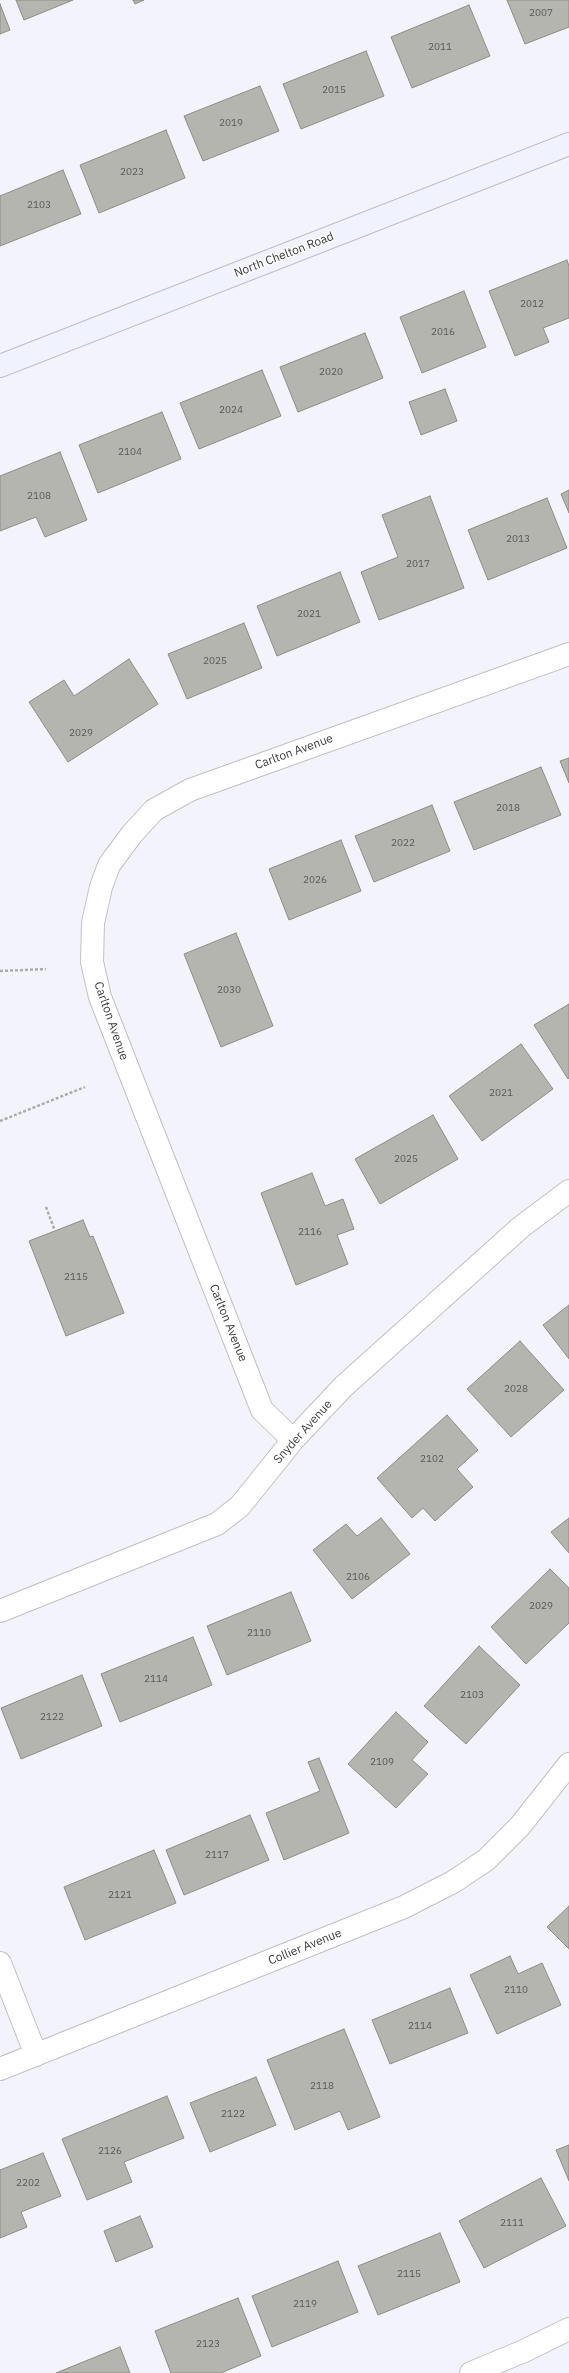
<!DOCTYPE html>
<style>
body{margin:0}
canvas{display:block;background:#f3f4fb}
</style>
<canvas width="569" height="2373"></canvas>
<script>
const ctx = document.querySelector('canvas').getContext('2d');
ctx.lineJoin = 'round';
function fill(path, color) { ctx.fillStyle = color; ctx.fill(path, 'evenodd'); }
const poly = rows => new Path2D(rows.map(r => 'M' + r).join(''));
function trace(path, color, width, dash) { ctx.strokeStyle = color; ctx.lineWidth = width; ctx.lineCap = dash ? 'butt' : 'round'; ctx.setLineDash(dash || []); ctx.stroke(path); }
function write(font, color, halo, rows, align = 'center') {
  ctx.font = font + ' "IBM Plex Sans",sans-serif'; ctx.lineWidth = 3; ctx.setLineDash([]); ctx.textBaseline = 'middle'; ctx.strokeStyle = halo; ctx.fillStyle = color; for (const [text, x, y, turn = 0] of rows) {
    ctx.save(); ctx.translate(x, y); ctx.rotate((+turn || 0) * Math.PI / 180); ctx.textAlign = isNaN(turn) ? turn : align; if (halo) ctx.strokeText(text, 0, 0); ctx.fillText(text, 0, 0); ctx.restore();
  }
}
const building = poly([
 [16,0,73,0,24,20,16,0],
 [133,0,144,0,135,4,133,0],
 [507,0,569,0,569,27,525,44,507,0],
 [0,4,10,30,0,34,0,4],
 [469,5,490,56,412,88,391,37,469,5],
 [366,51,384,96,301,129,283,84,366,51],
 [260,86,279,131,203,161,184,116,260,86],
 [166,130,185,178,99,213,80,165,166,130],
 [63,170,81,214,0,246,0,196,63,170],
 [567,260,569,266,569,318,543,328,549,342,515,356,489,291,567,260],
 [464,291,486,347,422,373,400,317,464,291],
 [365,333,383,378,298,412,280,367,365,333],
 [262,370,281,416,199,449,180,403,262,370],
 [445,389,457,421,421,435,409,402,445,389],
 [162,412,181,459,98,493,79,445,162,412],
 [60,452,87,520,45,537,36,517,0,531,0,476,60,452],
 [569,490,569,513,561,494,569,490],
 [430,496,464,588,379,620,361,572,398,557,382,515,430,496],
 [547,498,567,548,488,580,468,530,547,498],
 [340,572,360,622,277,656,257,606,340,572],
 [244,623,262,668,187,699,168,654,244,623],
 [129,659,158,704,68,762,29,702,64,680,74,696,129,659],
 [569,758,569,783,560,761,569,758],
 [541,767,561,815,474,850,454,802,541,767],
 [432,805,450,851,374,882,355,836,432,805],
 [341,840,361,891,289,920,269,869,341,840],
 [236,933,273,1026,221,1047,184,954,236,933],
 [569,1004,569,1078,568,1079,534,1025,569,1004],
 [521,1044,553,1089,482,1141,449,1096,521,1044],
 [433,1115,458,1159,380,1204,355,1159,433,1115],
 [312,1173,325,1206,343,1199,354,1229,337,1235,348,1264,296,1285,261,1193,312,1173],
 [83,1220,90,1237,93,1236,124,1313,66,1336,29,1241,83,1220],
 [569,1305,569,1359,543,1325,569,1305],
 [520,1341,564,1390,511,1437,467,1389,520,1341],
 [447,1415,478,1450,457,1469,473,1487,435,1521,423,1508,412,1518,377,1478,447,1415],
 [381,1518,410,1554,352,1599,313,1550,346,1524,357,1536,381,1518],
 [569,1518,569,1553,551,1532,569,1518],
 [550,1569,569,1588,569,1623,526,1664,491,1627,550,1569],
 [291,1592,311,1641,227,1675,207,1626,291,1592],
 [193,1637,212,1685,120,1722,101,1674,193,1637],
 [479,1646,520,1685,466,1744,424,1706,479,1646],
 [82,1675,102,1726,21,1759,1,1708,82,1675],
 [396,1712,428,1742,412,1760,428,1774,396,1808,348,1764,396,1712],
 [319,1758,349,1833,284,1860,266,1813,320,1791,308,1762,319,1758],
 [250,1815,269,1860,184,1895,166,1850,250,1815],
 [154,1850,176,1903,85,1940,64,1887,154,1850],
 [569,1906,569,1949,547,1927,569,1906],
 [510,1956,518,1974,542,1963,561,2005,497,2034,470,1975,510,1956],
 [450,1988,468,2033,390,2064,372,2020,450,1988],
 [344,2029,380,2117,348,2130,340,2111,295,2130,267,2060,344,2029],
 [256,2077,276,2125,210,2152,190,2103,256,2077],
 [167,2096,184,2138,124,2162,132,2182,87,2200,62,2139,167,2096],
 [569,2145,569,2181,556,2150,569,2145],
 [43,2153,61,2196,21,2212,27,2227,0,2238,0,2170,43,2153],
 [541,2178,566,2226,484,2268,459,2221,541,2178],
 [140,2216,153,2247,116,2262,104,2231,140,2216],
 [440,2233,460,2282,378,2315,358,2266,440,2233],
 [338,2261,358,2312,272,2347,252,2296,338,2261],
 [238,2298,261,2356,221,2373,171,2373,155,2331,238,2298],
 [120,2347,130,2373,56,2373,120,2347]
]);
fill(building, '#b4b5ae');
trace(building, '#8d8e87', 1);
const street = poly([
 [293,1440,262,1410,100,997,92,962,93,923,101,887,109,865,132,834,154,810,190,790,569,654],
 [0,1611,217,1524,240,1506,293,1440,344,1386,521,1227,569,1191],
 [0,1963,36,2055],
 [0,2069,404,1907,453,1882,486,1860,520,1826,569,1764],
 [471,2373,524,2351,569,2329]
]);
const secondary = poly([
 [0,366,569,144]
]);
trace(street, '#c0c1c7', 24);
trace(secondary, '#c0c1c7', 24);
trace(poly([
 [0,971,46,969],
 [0,1121,85,1087],
 [46,1207,55,1231]
]), '#abacb1', 2.5, [3, 2]);
trace(street, '#fff', 22);
trace(secondary, '#f0f2fd', 22);
write('10px', '#595a5a', null, [
 ["2007",541,13],
 ["2011",440,47],
 ["2015",334,90],
 ["2019",231,123],
 ["2023",132,172],
 ["2103",39,205],
 ["2012",532,304],
 ["2016",443,332],
 ["2020",331,372],
 ["2024",231,410],
 ["2104",130,452],
 ["2108",39,496],
 ["2013",518,539],
 ["2017",418,564],
 ["2021",309,614],
 ["2025",215,661],
 ["2029",81,733],
 ["2018",508,808],
 ["2022",403,843],
 ["2026",315,880],
 ["2030",229,990],
 ["2021",501,1093],
 ["2025",406,1159],
 ["2116",310,1232],
 ["2115",76,1277],
 ["2028",516,1389],
 ["2102",432,1459],
 ["2106",358,1577],
 ["2029",541,1606],
 ["2110",259,1633],
 ["2114",156,1679],
 ["2103",472,1695],
 ["2122",52,1717],
 ["2109",382,1762],
 ["2117",217,1855],
 ["2121",120,1895],
 ["2110",516,1990],
 ["2114",420,2026],
 ["2118",322,2086],
 ["2122",233,2114],
 ["2126",110,2151],
 ["2202",28,2183],
 ["2111",512,2223],
 ["2115",409,2274],
 ["2119",305,2304],
 ["2123",208,2344]
]);
write('12px', '#3b3c3e', '#fff', [
 ["North Chelton Road",284,255,-21],
 ["Carlton Avenue",294,752,-20],
 ["Carlton Avenue",111,1021,71],
 ["Carlton Avenue",228,1323,68],
 ["Snyder Avenue",303,1432,-48],
 ["Collier Avenue",305,1947,-22]
]);
</script>
